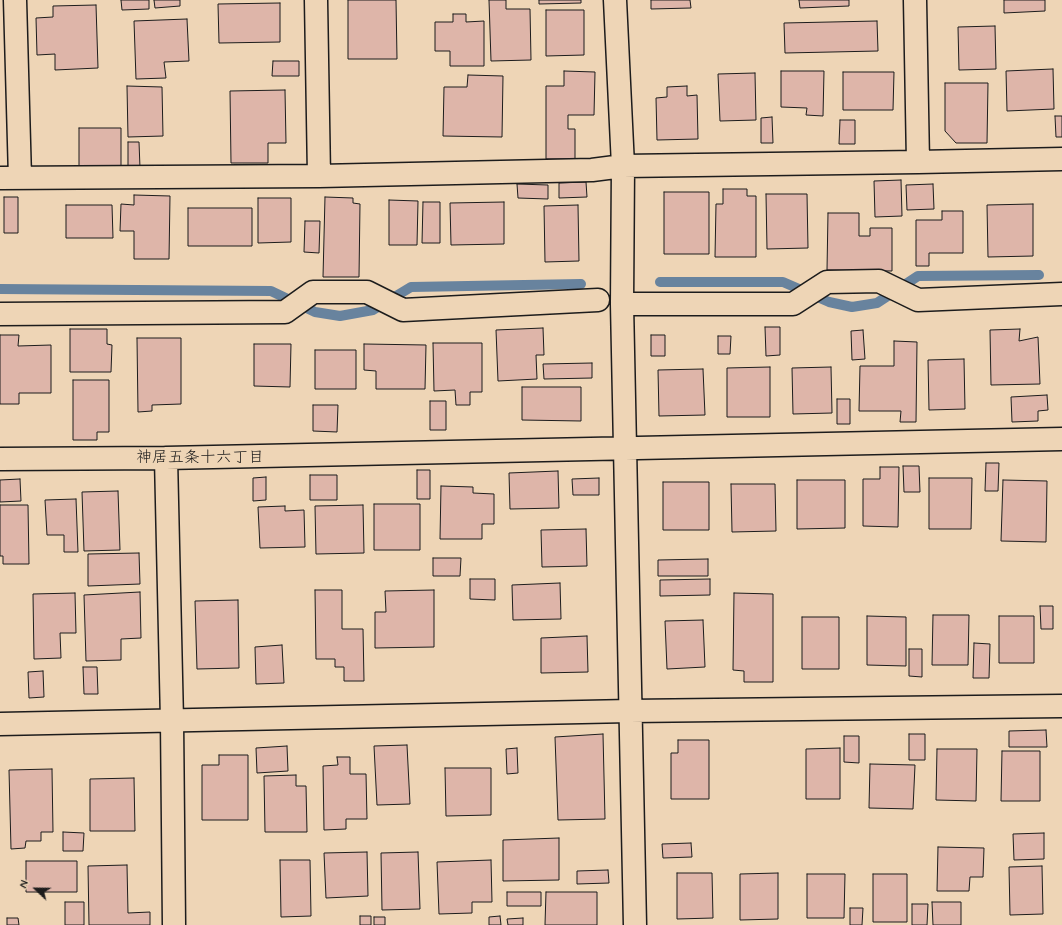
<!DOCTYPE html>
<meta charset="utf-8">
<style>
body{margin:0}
#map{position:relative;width:1062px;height:925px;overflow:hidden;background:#eed5b6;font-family:Mynerve,sans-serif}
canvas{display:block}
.north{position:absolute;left:16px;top:869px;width:40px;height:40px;-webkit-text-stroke:3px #eed5b6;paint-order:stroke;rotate:292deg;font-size:11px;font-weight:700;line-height:16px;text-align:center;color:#1c1c1c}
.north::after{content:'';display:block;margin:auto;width:14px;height:18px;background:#1c1c1c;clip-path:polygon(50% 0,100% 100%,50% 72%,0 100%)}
</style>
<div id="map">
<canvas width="1062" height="925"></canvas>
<div class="north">N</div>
</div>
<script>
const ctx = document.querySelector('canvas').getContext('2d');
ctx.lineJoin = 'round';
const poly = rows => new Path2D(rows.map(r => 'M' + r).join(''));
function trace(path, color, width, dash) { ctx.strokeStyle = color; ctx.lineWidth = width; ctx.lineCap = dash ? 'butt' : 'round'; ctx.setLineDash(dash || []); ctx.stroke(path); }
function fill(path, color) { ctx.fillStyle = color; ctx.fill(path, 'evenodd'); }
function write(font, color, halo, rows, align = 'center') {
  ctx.font = font + ' Mynerve,"Klee One",sans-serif'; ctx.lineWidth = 3; ctx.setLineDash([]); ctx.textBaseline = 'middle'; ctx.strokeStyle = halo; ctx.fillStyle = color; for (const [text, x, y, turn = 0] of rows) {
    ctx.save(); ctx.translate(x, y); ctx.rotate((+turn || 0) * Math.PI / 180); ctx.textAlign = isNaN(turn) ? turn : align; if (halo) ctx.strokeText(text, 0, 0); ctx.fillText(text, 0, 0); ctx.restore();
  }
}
trace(poly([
 [660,282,783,282,829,302,852,307,877,303,918,276,1039,275],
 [0,289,271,291,315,312,340,316,373,310,411,287,581,284]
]), '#68839e', 10);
const building = poly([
 [121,0,149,0,149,9,122,10,121,0],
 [154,0,180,0,180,6,155,8,154,0],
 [348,0,396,0,397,59,348,59,348,0],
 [489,0,506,0,506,9,530,9,531,60,491,61,489,0],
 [539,0,581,0,581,3,539,4,539,0],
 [651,0,690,0,691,8,651,9,651,0],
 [799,0,849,0,849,6,800,8,799,0],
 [1004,0,1045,0,1045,11,1004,13,1004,0],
 [280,3,280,42,219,43,218,4,280,3],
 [96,5,98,68,55,70,55,54,37,55,36,18,53,17,53,6,96,5],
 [546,10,584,10,584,55,546,56,546,10],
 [453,14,466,14,466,22,484,21,484,66,450,66,450,51,435,51,435,22,453,22,453,14],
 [187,19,189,61,164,62,166,78,136,79,134,21,187,19],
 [877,21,878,51,785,53,784,23,877,21],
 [995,26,996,69,959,70,958,27,995,26],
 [273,61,299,61,299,76,272,76,273,61],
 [1053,69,1054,109,1007,111,1006,71,1053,69],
 [564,71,595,72,594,115,568,115,568,129,575,129,575,159,546,159,546,86,564,86,564,71],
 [781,71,824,71,823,116,806,115,807,108,781,107,781,71],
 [843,72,894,72,893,110,843,110,843,72],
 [755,73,756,120,720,121,718,74,755,73],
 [468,75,503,76,502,137,443,136,444,87,467,87,468,75],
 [945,83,988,83,987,143,956,143,945,131,945,83],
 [127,86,162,87,163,136,128,137,127,86],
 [687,86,687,96,697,95,698,139,657,140,656,98,667,97,667,87,687,86],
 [285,90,286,143,268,143,268,163,231,163,230,91,285,90],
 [1055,116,1062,116,1062,137,1056,137,1055,116],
 [772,117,773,143,761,143,761,118,772,117],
 [840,120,855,120,855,144,839,144,840,120],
 [79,128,121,128,121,169,79,169,79,128],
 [128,142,139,142,140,168,128,168,128,142],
 [901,180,902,216,875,217,874,181,901,180],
 [586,182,587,197,559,198,559,183,586,182],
 [517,184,548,185,548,199,518,198,517,184],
 [933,184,934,209,907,210,906,185,933,184],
 [723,189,747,189,747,196,756,196,756,257,715,257,716,204,723,204,723,189],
 [664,192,709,192,709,254,664,254,664,192],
 [766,194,807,194,808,248,767,249,766,194],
 [134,195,170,196,169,259,134,259,134,231,120,231,121,204,134,205,134,195],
 [4,197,18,197,18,233,4,233,4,197],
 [325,197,353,198,353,203,360,204,359,277,323,277,325,197],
 [258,198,291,198,291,242,258,243,258,198],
 [389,200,418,201,417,245,389,245,389,200],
 [423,202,440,202,440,243,422,243,423,202],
 [504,202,504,244,451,245,450,203,504,202],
 [1033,204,1033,256,988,257,987,205,1033,204],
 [66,205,112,205,113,238,66,238,66,205],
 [578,205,579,261,545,262,544,206,578,205],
 [188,208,252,208,252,246,188,246,188,208],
 [942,211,963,211,963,253,929,253,929,266,916,266,916,220,942,220,942,211],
 [828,213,859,213,859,236,870,236,870,228,892,228,892,271,827,270,828,213],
 [305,221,320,221,319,253,304,252,305,221],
 [765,327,780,327,780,355,766,356,765,327],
 [543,328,544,355,536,355,537,379,498,381,496,330,543,328],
 [70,329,107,329,107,344,112,345,111,372,70,372,70,329],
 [1020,329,1019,341,1038,337,1040,384,991,385,990,330,1020,329],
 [863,330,865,359,852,360,851,331,863,330],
 [0,335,19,335,18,346,51,345,51,393,19,393,19,404,0,404,0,335],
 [651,335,665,335,665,356,651,356,651,335],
 [718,336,731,336,730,354,718,354,718,336],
 [137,338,181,338,181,404,152,405,152,411,138,412,137,338],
 [894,341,917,342,916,422,900,422,901,411,859,411,860,366,894,366,894,341],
 [433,343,482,343,482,392,470,392,470,405,456,405,455,390,434,391,433,343],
 [254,344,291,344,290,387,254,386,254,344],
 [364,344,426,345,425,389,376,389,376,371,364,370,364,344],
 [315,350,356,350,356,389,315,389,315,350],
 [964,359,965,409,929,410,928,360,964,359],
 [592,363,592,378,544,379,543,364,592,363],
 [770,367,770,417,727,417,727,368,770,367],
 [831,367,832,413,793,414,792,368,831,367],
 [703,369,705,415,659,416,658,370,703,369],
 [73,380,109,380,109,432,97,432,97,440,73,440,73,380],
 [522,387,581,387,581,421,522,420,522,387],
 [1047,395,1048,410,1038,411,1038,421,1012,422,1011,397,1047,395],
 [837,399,850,399,850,424,837,424,837,399],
 [430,401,446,401,446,430,430,430,430,401],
 [313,405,338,405,337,432,313,431,313,405],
 [986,463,999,463,998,491,985,491,986,463],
 [903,466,919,466,920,492,904,492,903,466],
 [880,467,899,467,898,527,863,526,863,479,880,479,880,467],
 [417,470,430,470,430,499,417,499,417,470],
 [558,471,559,508,510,509,509,473,558,471],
 [310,475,337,475,337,500,310,500,310,475],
 [266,477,266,500,253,501,253,478,266,477],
 [599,478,599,495,573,495,572,479,599,478],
 [929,478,972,478,971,529,929,529,929,478],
 [20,479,21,501,0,502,0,480,20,479],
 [797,480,845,480,845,528,797,529,797,480],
 [1003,480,1047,481,1046,542,1001,541,1003,480],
 [663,482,709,482,709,530,663,530,663,482],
 [731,484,775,484,776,531,732,532,731,484],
 [441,486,473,487,473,493,494,494,494,524,482,524,482,539,440,539,441,486],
 [118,491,120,550,84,551,82,492,118,491],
 [76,499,78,552,64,552,64,535,47,535,45,500,76,499],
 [374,504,420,504,420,550,374,550,374,504],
 [0,505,28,505,29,564,3,564,3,556,0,556,0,505],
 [363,505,364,553,316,554,315,506,363,505],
 [285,506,285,511,304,510,305,547,260,548,258,507,285,506],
 [586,529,587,566,542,567,541,530,586,529],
 [139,553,140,584,88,586,88,554,139,553],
 [433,558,461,558,460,576,433,576,433,558],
 [708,559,708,576,658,576,658,560,708,559],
 [470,579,495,579,495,600,470,599,470,579],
 [710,579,710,595,660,596,660,580,710,579],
 [560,583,561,619,513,620,512,585,560,583],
 [315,590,342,590,342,629,363,629,364,681,344,681,344,667,335,667,335,659,316,659,315,590],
 [434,590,434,647,375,648,375,612,386,612,385,591,434,590],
 [140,592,141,638,121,639,121,660,86,661,84,595,140,592],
 [75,593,76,633,60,633,61,658,34,659,33,594,75,593],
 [734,593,773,594,773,682,744,682,744,671,733,670,734,593],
 [238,600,239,668,197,669,195,601,238,600],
 [1040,606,1053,606,1053,629,1041,629,1040,606],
 [933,615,969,615,968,665,932,665,933,615],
 [867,616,906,617,906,666,867,665,867,616],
 [999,616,1034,616,1034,663,999,663,999,616],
 [802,617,839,617,839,669,802,669,802,617],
 [703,620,705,667,667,669,665,621,703,620],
 [587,636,588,672,541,673,541,638,587,636],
 [974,643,990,644,989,678,973,678,974,643],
 [282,645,284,683,256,684,255,647,282,645],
 [909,649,922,649,922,677,909,676,909,649],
 [83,667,97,667,98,694,84,694,83,667],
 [43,671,44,697,29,698,28,672,43,671],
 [1046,730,1047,747,1009,747,1009,731,1046,730],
 [603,734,605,819,558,820,555,737,603,734],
 [909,734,925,734,925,760,909,760,909,734],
 [844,736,859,736,859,763,844,762,844,736],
 [678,740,709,740,709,799,671,799,671,753,678,753,678,740],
 [407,745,410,804,377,805,374,746,407,745],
 [287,746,288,771,257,773,256,748,287,746],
 [517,748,518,773,507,774,506,749,517,748],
 [840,748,840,799,806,799,806,749,840,748],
 [937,749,977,749,976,801,936,800,937,749],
 [1002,751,1040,751,1040,801,1001,801,1002,751],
 [219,755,248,755,248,820,202,820,202,765,219,765,219,755],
 [337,757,350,757,350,774,366,774,367,819,346,819,346,829,324,830,323,766,338,765,337,757],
 [870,764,915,765,913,809,869,808,870,764],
 [445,768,491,768,491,815,446,816,445,768],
 [52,769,53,832,41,832,41,841,26,841,25,848,11,849,9,770,52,769],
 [296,775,296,786,306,786,307,832,265,832,264,776,296,775],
 [134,778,135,831,90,831,90,779,134,778],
 [63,832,84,833,83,851,63,851,63,832],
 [1044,833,1044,859,1014,860,1013,834,1044,833],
 [559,838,559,880,503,881,503,840,559,838],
 [691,843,692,857,663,858,662,844,691,843],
 [938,847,984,848,983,877,970,877,969,891,937,891,938,847],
 [367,852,368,896,326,898,324,853,367,852],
 [418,852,420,909,382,910,381,853,418,852],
 [280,860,310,860,311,916,281,917,280,860],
 [491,860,492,902,472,902,472,913,439,914,437,862,491,860],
 [26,861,77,861,77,892,26,892,26,861],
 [127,865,128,913,150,912,150,925,89,925,88,866,127,865],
 [1042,866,1043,914,1010,915,1009,867,1042,866],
 [608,870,609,883,577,884,577,871,608,870],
 [677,873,712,873,713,918,677,919,677,873],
 [778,873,778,919,740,920,740,874,778,873],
 [807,874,845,874,844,918,807,918,807,874],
 [873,874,907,874,907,922,873,922,873,874],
 [507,892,541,892,541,906,507,906,507,892],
 [546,892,597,892,597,925,545,925,546,892],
 [65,902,84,902,84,925,65,925,65,902],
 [932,902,961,902,961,925,933,925,932,902],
 [912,904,928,904,927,925,912,925,912,904],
 [850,908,863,908,862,925,850,925,850,908],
 [360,916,371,916,371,925,360,925,360,916],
 [500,916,501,925,489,925,489,917,500,916],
 [374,917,385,917,385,925,374,925,374,917],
 [7,918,18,918,19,925,7,925,7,918],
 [523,918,523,925,508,925,507,919,523,918]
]);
fill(building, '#deb5a9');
trace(building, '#1c1c1c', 1);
const street = poly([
 [15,0,20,178],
 [316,0,319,176],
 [615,0,623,166,622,304,635,925],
 [915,0,918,162],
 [0,178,319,176,592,170,623,166,918,162,1062,159],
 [622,304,793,304,827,282,879,281,918,300,1062,294],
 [0,314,285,312,313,292,367,292,403,310,598,300],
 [166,458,172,721,174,925],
 [0,459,166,458,1062,439],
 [0,724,630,711,1062,706]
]);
trace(street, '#1c1c1c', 25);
trace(street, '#eed5b6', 22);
write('16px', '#1c1c1c', '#eed5b6', [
 ["神居五条十六丁目",200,459]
]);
</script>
